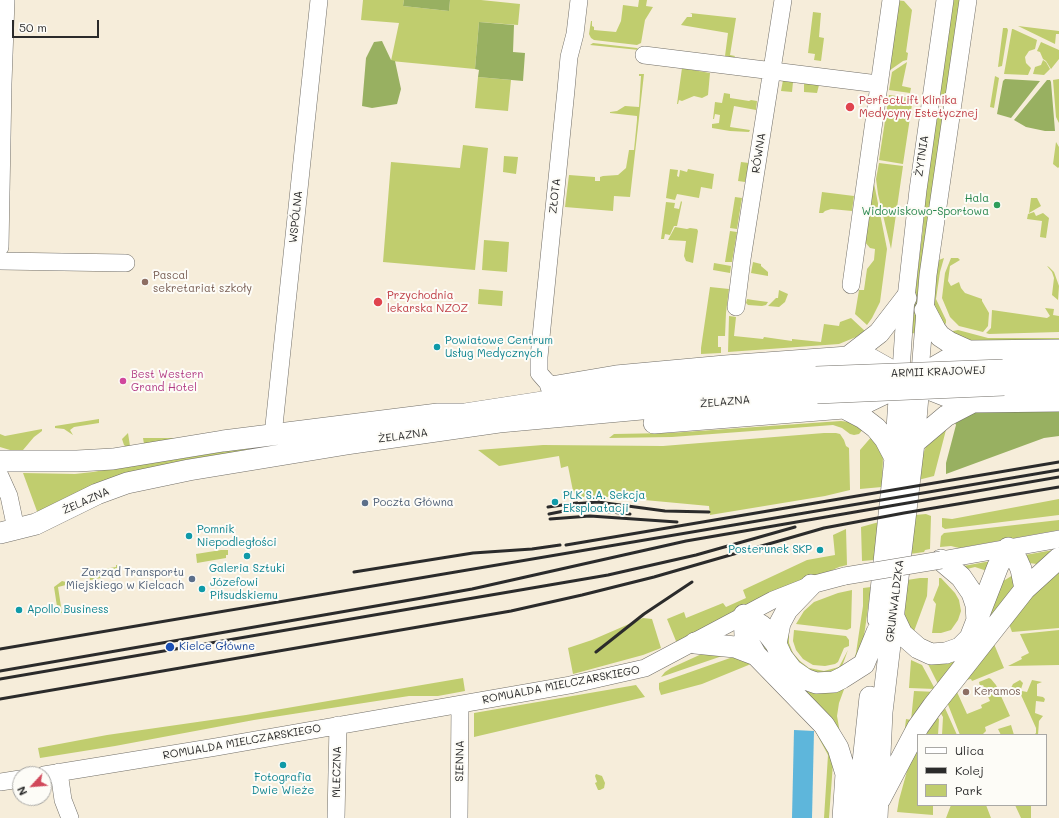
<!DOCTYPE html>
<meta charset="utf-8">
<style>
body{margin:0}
#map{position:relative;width:1059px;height:818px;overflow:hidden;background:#f6edda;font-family:Mali,sans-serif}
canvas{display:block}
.legend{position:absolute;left:917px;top:734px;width:130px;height:72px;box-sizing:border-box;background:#fdfcf7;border:1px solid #a9a8a5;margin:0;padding:5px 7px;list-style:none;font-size:12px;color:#2b2b2b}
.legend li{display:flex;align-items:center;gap:8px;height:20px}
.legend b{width:20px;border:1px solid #a9a8a5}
.north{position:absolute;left:12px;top:766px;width:40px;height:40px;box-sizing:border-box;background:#fdfcf7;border:1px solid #a9a8a5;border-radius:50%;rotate:244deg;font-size:11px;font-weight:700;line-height:16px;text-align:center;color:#2b2b2b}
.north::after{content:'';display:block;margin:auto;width:14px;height:18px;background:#d1495b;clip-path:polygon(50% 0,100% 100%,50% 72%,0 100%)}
.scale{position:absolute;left:12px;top:20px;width:87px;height:18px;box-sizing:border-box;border:2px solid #2b2b2b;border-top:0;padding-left:5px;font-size:12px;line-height:14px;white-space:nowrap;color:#2b2b2b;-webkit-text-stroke:3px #fdfcf7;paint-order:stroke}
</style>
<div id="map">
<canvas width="1059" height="818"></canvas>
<ul class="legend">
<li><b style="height:5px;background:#fff"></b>Ulica</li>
<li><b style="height:5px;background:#2b2b2b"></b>Kolej</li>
<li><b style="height:11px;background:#c0cd6e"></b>Park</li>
</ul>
<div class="north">N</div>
<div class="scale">50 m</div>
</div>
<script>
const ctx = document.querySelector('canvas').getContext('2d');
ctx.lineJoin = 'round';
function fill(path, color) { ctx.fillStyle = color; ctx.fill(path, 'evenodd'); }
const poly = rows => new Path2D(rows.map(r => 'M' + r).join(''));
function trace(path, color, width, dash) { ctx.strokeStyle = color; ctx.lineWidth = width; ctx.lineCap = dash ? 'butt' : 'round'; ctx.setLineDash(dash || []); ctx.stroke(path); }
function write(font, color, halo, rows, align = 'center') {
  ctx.font = font + ' Mali,sans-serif'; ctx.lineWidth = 4; ctx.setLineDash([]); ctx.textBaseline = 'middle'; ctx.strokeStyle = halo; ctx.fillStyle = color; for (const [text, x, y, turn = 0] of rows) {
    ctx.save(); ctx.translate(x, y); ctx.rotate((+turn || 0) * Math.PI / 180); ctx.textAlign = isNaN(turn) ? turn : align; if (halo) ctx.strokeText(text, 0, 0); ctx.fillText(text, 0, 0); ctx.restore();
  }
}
fill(poly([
 [363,0,404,0,403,6,449,11,450,0,481,0,520,4,518,25,479,22,475,69,391,61,399,23,361,20],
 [639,0,647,0,646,6,653,7,645,20,641,43,637,45,594,40,591,38,589,34,591,21,592,21,592,26,594,27,594,30,616,32,621,21,623,5,638,7],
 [896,0,904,1,912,10,906,52,908,53,907,60,903,61,886,73],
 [951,0,961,0,946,96,938,94],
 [813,12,821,13,819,37,824,38,821,61,814,60,815,54,808,53],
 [690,13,736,18,730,55,735,56,734,58,725,56,728,33,681,25,687,17,692,17,692,14],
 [1018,26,1059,31,1059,34,1056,34,1055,44],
 [1003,28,1007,28,1008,30,1002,66,998,67],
 [1012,29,1013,29,1037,40,1035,49,1029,51,1025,57,1026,63,1031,68,1028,75,1004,74],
 [1041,42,1059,50,1059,59,1051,69,1046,61,1043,59,1040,52,1037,51],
 [593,43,637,48,639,50,590,45],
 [1043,60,1046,62,1050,69,1044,75,1033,74,1035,67,1041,65],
 [907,62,902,86,911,88,910,93,889,90,892,72],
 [682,68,710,73,708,95,702,98,694,96,682,101,679,100,678,104,677,104],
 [639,74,644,74,630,197,614,196,613,211,565,207,569,175,595,177,595,181,600,181,600,177,603,176,618,175,626,168,629,150,634,150,637,120,637,116,610,113,610,112,617,111,625,106,639,107,641,76,639,76],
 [995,76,999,78,994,108,990,107],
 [478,77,511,80,508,111,475,108],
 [1059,79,1059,123,1056,117,1053,80],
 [783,80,793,82,792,92,781,91],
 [804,83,819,85,817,93,804,92],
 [724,93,730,94,730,98,749,101,751,100,757,101,756,110,734,106,730,127,750,130,749,132,730,131,712,128,712,124,719,123,720,115,715,114,714,119,713,119,715,102,722,103],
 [889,95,913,98,903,164,879,160],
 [937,117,944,118,918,334,912,333,916,282,923,229,925,183],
 [1056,142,1059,147,1059,167,1058,168,1053,164],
 [463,145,488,148,475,270,383,262,391,162,460,168],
 [504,156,518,157,516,174,503,172],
 [741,162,749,163,745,182,738,181],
 [879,163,903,166,891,249,878,194,876,179],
 [670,169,678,170,677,176,679,177,680,170,687,172,688,169,714,174,712,189,701,187,699,198,677,194,675,200,666,198],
 [873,178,887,249,880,302,872,318,867,325,855,314,859,290,864,290,867,269,874,260,875,249,870,248,864,241],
 [822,192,854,196,852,211,831,209,825,211,823,213,819,213],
 [735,197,742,198,737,229,730,228],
 [1031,198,1037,198,1041,206,1029,213],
 [681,201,682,202,677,226,674,226,670,235,665,234,664,239,661,239,666,202,675,203,674,208,679,209],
 [1034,212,1036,216,1043,213,1049,218,1046,238,1040,237,1042,221,1027,219,1028,214],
 [675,227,687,229,690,228,697,229,698,231,693,263,686,261,684,256,686,241,668,240],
 [730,231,737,232,732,262,725,262],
 [484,240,509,242,507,272,482,270],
 [944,258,940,272,936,299,946,320,946,323,941,329,932,311,937,263,939,260],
 [951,258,958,258,960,260,950,266,948,281,951,286,959,282,961,288,965,293,982,299,982,301,989,313,988,326,983,332,959,326,950,317,942,298,945,273],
 [753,262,761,264,761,266,768,272,768,276,751,273],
 [714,263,731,266,730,273,713,270],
 [1047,266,1049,267,1054,272,1059,286,1058,300,1052,295,1054,278,1052,272],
 [710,287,729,289,726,313,725,336,718,336,718,347,721,347,721,353,701,354,701,348],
 [479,289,503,291,502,306,478,304],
 [779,290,788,294,785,302,779,307,768,306,776,298,778,298],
 [747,299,753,300,768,302,766,305,762,306,748,305,746,303],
 [1045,308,1054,309,1053,315,1059,316,1059,332,989,334,986,333,991,328,992,310,1047,318,1050,316],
 [729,316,736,317,734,336,763,339,764,337,792,341,792,339,821,342,824,324,839,326,840,322,851,318,865,331,856,337,839,344,728,352],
 [958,330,988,338,1059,338,1059,344,976,345,948,336,953,331],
 [99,419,99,423,74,427,70,430,73,435,64,429,55,428,55,426],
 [841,421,849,422,864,428,859,434,854,435,850,434,842,428,833,425,672,437,609,438,614,434,670,433],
 [947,426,934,476,918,480,921,459,927,444],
 [42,429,42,431,34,437,23,450,10,450,0,447,0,434,5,436],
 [128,433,130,446,144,444,143,438,181,438,127,448,124,445,122,439],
 [824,433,836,433,840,434,844,440,846,446,849,448,850,490,825,496,710,515,709,506,612,497,577,497,573,491,568,466,561,468,559,456,499,466,478,450,543,445,663,446],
 [873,435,883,457,882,487,860,489,860,450],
 [356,438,38,514,23,473,75,474,93,472,255,442],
 [1059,499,1059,515,945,529,942,527,942,518,952,519],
 [926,514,931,516,930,549,925,550,924,552,910,554,915,515],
 [1059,520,1059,530,959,548,951,546,940,547,941,536,944,533],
 [879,522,874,560,862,561,861,527],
 [846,529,847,565,839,567,678,643,676,641,667,619,684,612,686,618,723,603,726,607,746,598,743,590,807,560,835,555,833,535],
 [1059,549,1040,566,1037,564,1029,563,1025,555],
 [221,550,228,550,228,555,226,555,226,558,197,563,196,554],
 [991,561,987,571,975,567,967,569,958,567],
 [116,565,117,565,118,575,90,580,89,572,97,569,98,570,116,567],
 [1059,568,1059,628,1012,632,1009,624,1037,589],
 [1013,575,1016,587,939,686,928,664,944,660,997,580,1005,580],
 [920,578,928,578,927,596,913,634,905,618,905,605,907,580],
 [939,578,941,578,955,593,959,600,961,611,958,620,951,630,941,633,932,633,936,604,933,600,939,585],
 [62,581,66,582,66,585,58,587,62,613,58,613,54,587],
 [871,587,863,643,852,665,856,653,863,606,863,588],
 [852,590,851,628,847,630,796,624,804,611,814,602,838,593],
 [643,618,652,619,661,648,643,655,573,674,568,648,592,640],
 [789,629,789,643,793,653,800,661,809,668,824,671,839,667,848,650,841,669,842,672,809,674,785,648],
 [794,630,846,636,849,640,849,646,844,648,838,662,835,664,825,666,813,665,803,659,796,650,793,641],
 [1059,630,1059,665,1008,666,1022,659,1021,657,1029,653,1020,634],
 [756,635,777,661,846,684,839,703,837,716,840,733,758,649],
 [994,644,1004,668,972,681,971,679,966,680],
 [706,652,725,655,661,677,665,672,671,668],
 [733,657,749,662,809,721,827,746,833,763,829,818,824,818,828,755,814,729,751,664,702,684,661,695,659,689,659,683],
 [911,660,922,665,935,689,909,688],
 [463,678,465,691,438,696,409,696,254,720,115,746,40,758,38,748,107,735,246,715],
 [989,678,991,679,996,685,1010,716,985,727,986,731,982,735,960,735,947,702,957,692,967,714,982,708,981,705,990,701,983,685,980,686,979,682],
 [1020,680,1023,683,1019,695,1009,692,1013,684],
 [1032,680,1042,682,1037,684,1037,696,1043,697,1045,699,1044,702,1036,701,1035,713,1043,716,1039,721,1038,735,1034,735,1036,733,1036,728,1021,695,1022,691,1027,692],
 [636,685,645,697,474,737,474,713],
 [914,691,937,692,903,744,906,719,911,720],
 [943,706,945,708,957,735,942,735,943,717,940,712],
 [936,716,939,719,938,735,924,735],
 [1011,725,1014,735,1001,735,998,729],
 [918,746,918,805,933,805,933,815,897,812,899,800,907,771],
 [596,774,602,776,605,783,604,788,600,790,598,790,595,783,597,782,595,776],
 [951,805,986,805,991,818,946,818],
 [1015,805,1031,805,1031,818,1021,818]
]), '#c0cd6e');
fill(poly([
 [404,0,450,0,449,11,403,6],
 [479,22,514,25,513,52,525,53,523,81,478,77,479,70,475,69],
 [382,41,391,60,395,61,401,89,397,104,372,108,362,106,366,58,374,42],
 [1005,79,1040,81,1011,118,997,114,1003,81],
 [1047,80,1050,80,1051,82,1055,131,1045,131,1026,127,1014,120],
 [1059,407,1059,436,1044,438,946,474,946,463,956,425,953,418,972,410]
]), '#98b061');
fill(poly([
 [794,730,814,731,812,818,792,818]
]), '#5eb6db');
const minor = poly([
 [644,55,878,84],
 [0,247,3,83,6,0],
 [0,261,126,263],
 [851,285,891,0],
 [736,307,742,259,783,0],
 [919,384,928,275,968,0],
 [900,385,906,298,918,190,945,0],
 [553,387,546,381,539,373,539,357,566,90,569,57,575,34,579,0],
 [273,435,319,0],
 [0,476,9,496,16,529],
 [941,560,1059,539],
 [59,772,63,800,70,818],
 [44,775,216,747,570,685,645,668,773,600,811,585,845,576],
 [0,782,20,779],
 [336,818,338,725],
 [459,818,460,705]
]);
const major = poly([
 [925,310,935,329,940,336,949,342,969,351],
 [848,357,879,333,906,298],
 [1003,370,1059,369],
 [1004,385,1059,384],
 [551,387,616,376,725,366,848,357,869,358,901,376,919,376,945,361,969,351,1059,350],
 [926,388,959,401,973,402,1059,401],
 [844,408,863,418,876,428,885,439,895,458],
 [654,423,844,408,867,402,894,389],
 [914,443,946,416,973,402],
 [0,461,77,461,113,459,223,441,438,414,465,414,575,397,816,377],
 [0,533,36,524,97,494,127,483,189,470,347,444,499,422,817,393],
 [941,560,961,577,972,593,976,605,977,621],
 [893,615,902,634,918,648,931,654,946,653,960,648,970,638,998,566,1008,548,1017,560,1021,569,1025,589],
 [878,619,895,458,900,385],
 [695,643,735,647,756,655],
 [776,644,780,623,787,610,811,585],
 [880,799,918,727,933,706,1025,589,1059,558],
 [843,818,846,774,838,748,824,725,756,655,745,636,744,615,762,626,776,644,782,657,792,670,805,679,816,683,834,682,842,678,864,664,877,632],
 [857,818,870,697],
 [877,818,882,712,914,443,919,384]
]);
trace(minor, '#726f68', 18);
trace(major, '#726f68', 22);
trace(minor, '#fff', 17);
trace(major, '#fff', 21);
trace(poly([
 [572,504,598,502,665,511,709,512],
 [548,507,577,503],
 [549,514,569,510,591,510,630,514],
 [550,519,590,516,677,522],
 [566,545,1059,462],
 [354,572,473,553,532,549,560,545],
 [0,649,1059,470],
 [596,652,644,614,692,582],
 [0,671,422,598,472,589,686,541,1059,477],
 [0,679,608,575,696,555,795,527],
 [0,699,511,611,582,595,654,577,824,528,904,513,1059,487]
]), '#2b2b2b', 3);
const minorBridge = poly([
 [845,576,941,560]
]);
const majorBridge = poly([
 [816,377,1003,370],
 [817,393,1004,385]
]);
trace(minorBridge, '#726f68', 18, []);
trace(majorBridge, '#726f68', 22, []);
trace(minorBridge, '#fff', 17);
trace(majorBridge, '#fff', 21);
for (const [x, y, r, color] of [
 [850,107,5,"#e0444e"],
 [997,205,4,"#2e9e5b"],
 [145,282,4,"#8d6e63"],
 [378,302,5,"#e0444e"],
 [437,347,4,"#0f9aa8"],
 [123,381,4,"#d1479c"],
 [555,502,4,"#0f9aa8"],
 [365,503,4,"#5c6f8a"],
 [189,536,4,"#0f9aa8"],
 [820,550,4,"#0f9aa8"],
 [247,556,4,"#0f9aa8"],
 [192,579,4,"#5c6f8a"],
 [202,589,4,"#0f9aa8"],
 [19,610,4,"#0f9aa8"],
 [170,647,5,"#1a4fb4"],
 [966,692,4,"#8d6e63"],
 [283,765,4,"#0f9aa8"]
]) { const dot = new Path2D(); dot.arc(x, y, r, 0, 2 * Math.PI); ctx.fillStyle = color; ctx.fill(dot); trace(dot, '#fdfcf7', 1.5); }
write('11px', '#be3a42', '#fdfcf7', [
 ["PerfectLift Klinika",859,101],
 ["Medycyny Estetycznej",859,114],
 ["Przychodnia",387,296],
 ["lekarska NZOZ",387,309]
], 'left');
write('11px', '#2b2b2b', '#fdfcf7', [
 ["RÓWNA",759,153,-81],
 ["ŻYTNIA",922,156,-82],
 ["ZŁOTA",555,196,-84],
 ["WSPÓLNA",296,217,-84],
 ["ARMII KRAJOWEJ",938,372,-2],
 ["ŻELAZNA",725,402,-5],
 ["ŻELAZNA",403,436,-8],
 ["ŻELAZNA",86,501,-24],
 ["GRUNWALDZKA",895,601,-83],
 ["ROMUALDA MIELCZARSKIEGO",561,685,-11],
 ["ROMUALDA MIELCZARSKIEGO",242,742,-10],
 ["SIENNA",460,761,-89],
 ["MLECZNA",337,772,-89]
]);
write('11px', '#27864d', '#fdfcf7', [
 ["Hala",989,199],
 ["Widowiskowo-Sportowa",989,212]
], 'right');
write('11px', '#785e54', '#fdfcf7', [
 ["Pascal",153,276],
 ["sekretariat szkoły",153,289],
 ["Keramos",974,692]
], 'left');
write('11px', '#0d838f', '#fdfcf7', [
 ["Powiatowe Centrum",445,341],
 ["Usług Medycznych",445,354],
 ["PLK S.A. Sekcja",563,496],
 ["Eksploatacji",563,509],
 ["Pomnik",197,530],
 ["Niepodległości",197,543],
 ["Posterunek SKP",812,550,"right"],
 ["Galeria Sztuki",247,569,"center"],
 ["Józefowi",210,583],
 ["Piłsudskiemu",210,596],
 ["Apollo Business",27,610],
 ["Fotografia",283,778,"center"],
 ["Dwie Wieże",283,791,"center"]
], 'left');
write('11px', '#b23c85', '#fdfcf7', [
 ["Best Western",131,375],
 ["Grand Hotel",131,388]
], 'left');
write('11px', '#4e5e75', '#fdfcf7', [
 ["Poczta Główna",373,503],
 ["Zarząd Transportu",184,573,"right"],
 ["Miejskiego w Kielcach",184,586,"right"]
], 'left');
write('11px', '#164399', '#fdfcf7', [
 ["Kielce Główne",179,647]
], 'left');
</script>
